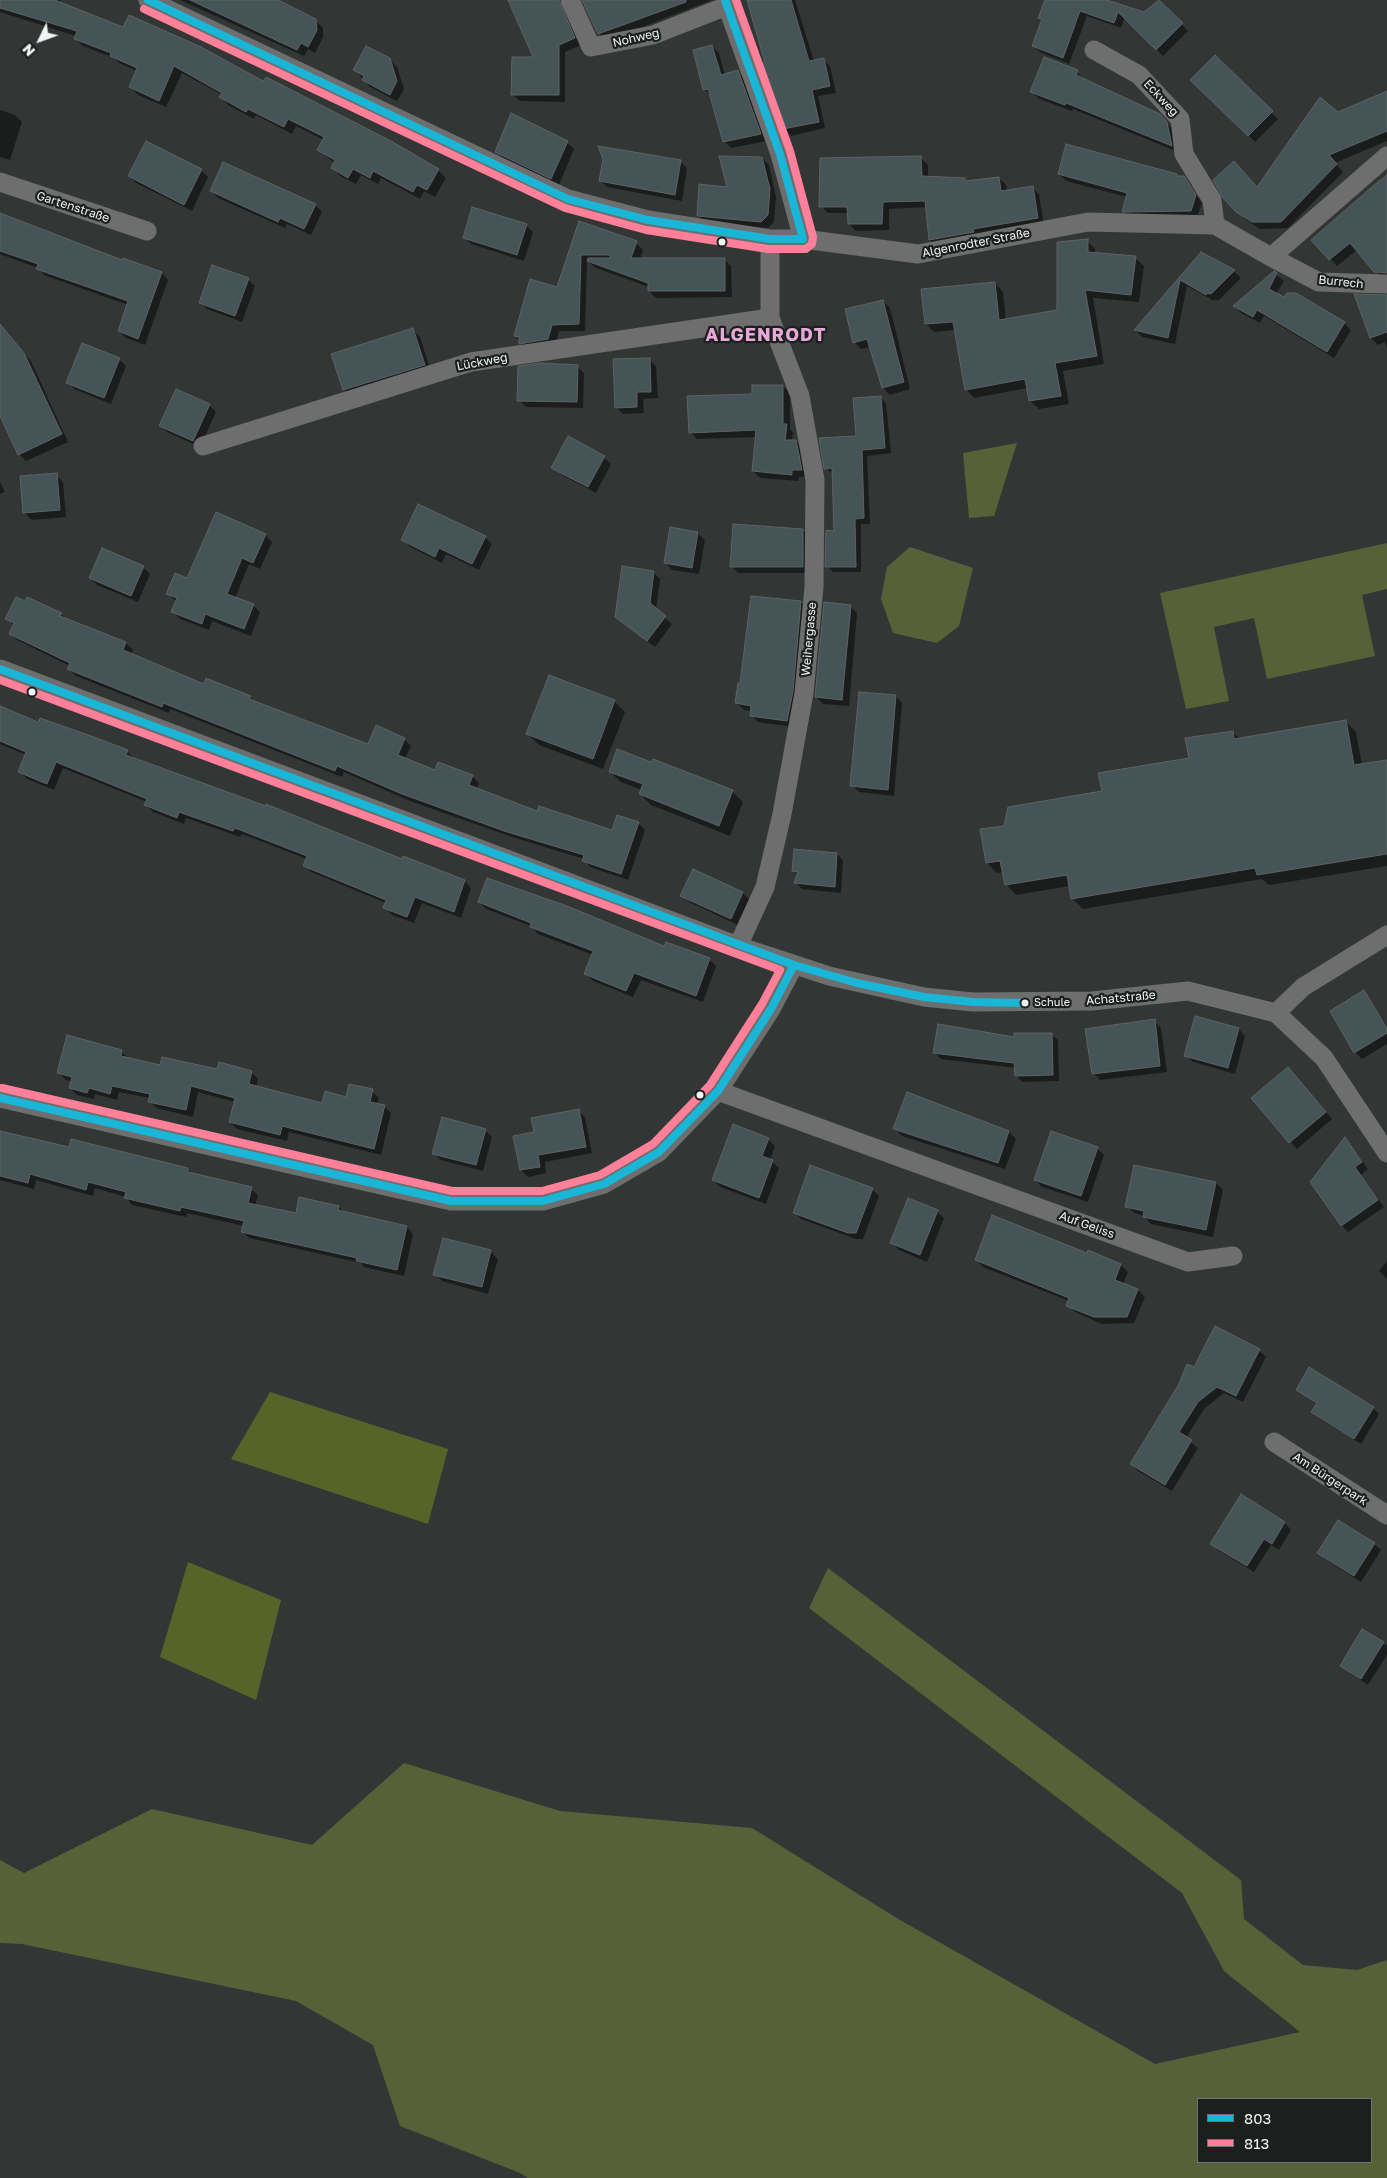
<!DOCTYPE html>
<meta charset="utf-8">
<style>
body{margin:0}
#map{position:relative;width:1387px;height:2178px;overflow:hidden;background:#323736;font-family:"Golos Text",sans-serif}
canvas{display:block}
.legend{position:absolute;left:1197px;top:2098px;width:175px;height:65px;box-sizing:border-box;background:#1b1f1e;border:1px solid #707574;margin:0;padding:6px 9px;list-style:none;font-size:15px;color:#eff5f4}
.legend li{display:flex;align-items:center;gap:10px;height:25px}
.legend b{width:25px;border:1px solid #707574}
.north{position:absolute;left:15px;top:15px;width:50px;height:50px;-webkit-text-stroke:4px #1b1f1e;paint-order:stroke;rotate:228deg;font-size:14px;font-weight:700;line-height:20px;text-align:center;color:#eff5f4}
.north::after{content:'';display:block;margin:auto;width:18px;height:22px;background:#eff5f4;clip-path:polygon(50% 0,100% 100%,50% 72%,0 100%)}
</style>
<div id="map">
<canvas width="1387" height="2178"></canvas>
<ul class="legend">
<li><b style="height:6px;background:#1ab6d8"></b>803</li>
<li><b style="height:6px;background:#ff8098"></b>813</li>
</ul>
<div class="north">N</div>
</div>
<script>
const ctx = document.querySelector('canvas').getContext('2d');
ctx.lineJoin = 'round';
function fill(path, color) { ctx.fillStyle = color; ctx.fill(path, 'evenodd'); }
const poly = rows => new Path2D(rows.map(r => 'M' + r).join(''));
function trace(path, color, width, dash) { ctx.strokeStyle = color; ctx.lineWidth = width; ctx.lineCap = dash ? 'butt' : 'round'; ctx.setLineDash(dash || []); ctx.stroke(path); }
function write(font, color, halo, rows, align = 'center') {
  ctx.font = font + ' "Golos Text",sans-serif'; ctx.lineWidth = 4.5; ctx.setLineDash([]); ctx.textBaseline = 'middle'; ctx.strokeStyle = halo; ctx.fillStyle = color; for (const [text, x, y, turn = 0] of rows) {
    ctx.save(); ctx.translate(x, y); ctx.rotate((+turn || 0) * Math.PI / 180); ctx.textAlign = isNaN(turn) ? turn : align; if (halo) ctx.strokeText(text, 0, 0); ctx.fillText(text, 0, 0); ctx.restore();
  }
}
fill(poly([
 [1017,443,994,516,969,518,963,453],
 [1387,543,1387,589,1362,595,1375,656,1267,679,1254,618,1214,627,1229,701,1186,709,1160,593],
 [910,547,973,568,959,626,937,643,893,633,881,599,887,567],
 [828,1568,1241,1880,1244,1919,1303,1965,1357,1970,1387,1960,1387,2178,528,2178,520,2173,400,2126,373,2045,296,2001,22,1944,0,1943,0,1860,24,1873,152,1809,312,1845,404,1763,560,1811,752,1828,900,1920,1155,2064,1300,2032,1224,1971,1182,1893,809,1608],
 [1198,2099,1371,2099,1371,2162,1198,2162]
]), '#566137');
fill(poly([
 [270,1392,448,1449,428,1524,231,1459],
 [188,1562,281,1600,256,1700,160,1657]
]), '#56642a');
fill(poly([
 [0,0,61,0,60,3,264,83,438,170,446,178,435,197,424,191,420,199,381,178,378,184,361,175,356,184,340,176,333,168,335,163,318,150,324,140,296,126,292,134,256,115,254,119,228,105,221,97,222,95,182,73,166,107,138,95,130,87,137,71,119,63,114,58,83,46,75,39,76,36,0,12],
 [180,0,275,0,315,20,323,28,323,37,315,53,308,49,304,56],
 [509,0,569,0,581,45,565,52,565,102,520,101,513,95,535,59],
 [584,0,712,0,606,41,599,34],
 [748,0,795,0,814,61,823,59,830,66,836,93,818,96,825,128,791,136,784,128],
 [1046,0,1103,0,1144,14,1158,1,1188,31,1163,56,1125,17,1121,28,1087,16,1069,64,1040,52,1033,46,1043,21,1040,17],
 [712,46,719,53,725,76,738,72,745,79,767,141,731,148,724,141,711,96,704,89],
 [1215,57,1278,119,1255,142,1192,80],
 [389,59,397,67,404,89,397,101,370,87,355,70],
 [1077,72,1084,80,1159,115,1174,130,1178,152,1073,109,1072,111,1039,99,1032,92],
 [1387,93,1387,141,1335,163,1343,172,1288,228,1260,229,1245,219,1224,197,1258,189,1337,113],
 [0,110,15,115,22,122,10,160,0,157],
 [567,142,574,149,559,185,503,158,496,151],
 [762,158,769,165,776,197,774,222,768,228,705,223,698,216],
 [921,158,928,165,928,177,964,179,968,182,999,178,1006,185,1007,191,1032,187,1039,194,1044,225,937,247,930,240,927,207,889,209,889,230,856,231,849,224,848,213,828,213,821,206],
 [680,161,687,168,682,201,607,187,600,180],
 [201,170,208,177,192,211,136,183,129,176],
 [1387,173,1387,279,1383,279,1357,250,1337,266,1313,240,1382,180,1380,178],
 [1059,174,1184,177,1202,203,1197,217,1130,218,1124,211,1127,197,1066,181],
 [211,191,315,205,322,212,311,235,287,224,285,228,218,198],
 [0,215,123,261,162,273,168,280,145,345,126,338,119,331,128,305,44,275,38,268,0,254],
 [580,223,636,243,643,250,640,260,724,259,731,266,732,297,656,298,649,291,649,287,596,268,587,261,585,331,559,331,555,346,527,350,515,336,558,288],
 [526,225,533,232,524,261,471,244,464,237],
 [1087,241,1095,249,1095,254,1135,258,1144,266,1139,302,1093,298,1104,364,1063,371,1069,404,1039,409,1030,401,1028,388,974,398,966,389,955,330,934,332,926,324,995,283,1003,292,1006,320,1059,311],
 [1202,253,1234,271,1241,278,1218,301,1215,299,1214,301,1187,286,1175,344,1142,337,1135,330],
 [1274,273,1284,281,1276,294,1285,299,1295,294,1344,323,1351,330,1334,358,1264,316,1260,323,1241,313,1234,306],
 [248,279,255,286,242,322,207,309,200,302],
 [1387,295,1387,349,1385,342,1378,345,1371,338],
 [883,301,890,308,910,389,890,395,883,388,871,347,861,349,854,342],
 [4,330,31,361,68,442,26,461,19,454,0,413,0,333],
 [413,330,420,337,431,372,351,397,344,390],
 [119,359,126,366,111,404,74,389,68,382],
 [649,359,656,366,658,398,643,399,644,413,623,414,616,407],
 [577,366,584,373,583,408,526,407,519,400],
 [783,386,790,393,790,429,793,432,792,441,796,441,803,448,808,476,799,477,798,481,760,478,753,471,756,437,697,439,690,432,753,395],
 [880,397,886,403,891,453,867,456,870,524,861,524,861,572,833,572,827,566,835,532,833,474,826,468,858,437],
 [209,405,216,412,200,447,167,432,160,425],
 [604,457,611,464,596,493,560,474,553,467],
 [56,475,63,482,66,517,32,520,25,513],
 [0,482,5,492,0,494],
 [803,530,810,537,809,573,738,573,731,566],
 [698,533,705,540,699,574,672,570,666,563],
 [265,535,272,542,260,569,249,564,235,598,253,605,260,612,251,636,212,621,209,630,180,619,173,612,177,602,168,594],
 [485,537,492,544,479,570,446,554,442,563,410,547,403,540],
 [143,567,150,574,138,602,97,585,90,578],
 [653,572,660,579,656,610,672,624,655,647,617,617],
 [801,602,808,609,794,727,758,722,751,715,752,711,744,710,737,703],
 [850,606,857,613,849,706,823,704,816,697],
 [61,614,67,620,126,643,133,650,131,654,205,685,250,697,257,704,369,746,404,739,411,746,405,759,436,772,472,776,479,783,477,789,538,813,612,832,638,823,645,830,628,880,590,867,584,859,512,837,410,801,344,772,342,777,170,709,169,713,76,676,69,669,70,666,17,640,10,633,14,626,7,618],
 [896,696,902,703,894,796,859,792,852,785],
 [614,701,625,712,603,769,539,745,528,734],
 [0,709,127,751,134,758,402,860,465,881,471,888,461,918,422,903,414,923,392,915,385,908,386,903,311,872,304,865,307,859,242,834,240,837,186,818,184,824,153,812,146,805,147,802,63,768,54,790,27,779,20,772,26,755,0,744],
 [1346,722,1356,732,1362,765,1387,761,1387,866,1269,885,1262,879,1083,909,1072,898,1070,886,1016,895,1006,884,1004,872,997,873,987,863,1005,827,1190,759,1232,732,1240,739],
 [610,772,732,791,743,802,730,836,651,805,640,794,642,790,621,782],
 [837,854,843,860,841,893,802,889,796,883,798,875,794,871],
 [693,870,743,893,750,900,738,925,689,902,682,896],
 [479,902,709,959,716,966,703,1002,641,980,633,997,593,981,586,974,593,955,538,934,531,926,486,909],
 [1363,992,1370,999,1387,1026,1387,1044,1362,1059,1355,1052],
 [1154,1021,1161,1028,1167,1072,1100,1080,1093,1073],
 [1239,1029,1245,1036,1235,1074,1193,1062,1186,1055],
 [1051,1034,1058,1040,1059,1081,1022,1082,1016,1075,1016,1068,941,1059,935,1053],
 [121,1051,128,1058,161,1066,251,1072,258,1079,256,1087,323,1105,372,1091,379,1098,377,1105,384,1106,391,1113,381,1155,289,1132,287,1141,237,1129,230,1122,235,1102,198,1092,193,1117,157,1108,150,1102,150,1098,119,1092,117,1100,95,1094,94,1099,77,1095,70,1088,72,1082,66,1080,59,1073],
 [1295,1076,1332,1119,1297,1149,1253,1099],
 [908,1094,1009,1132,1016,1139,1005,1169,902,1136,895,1129],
 [578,1111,585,1117,592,1153,545,1162,546,1173,528,1177,521,1170,536,1134],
 [485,1130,492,1137,483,1171,441,1160,434,1154],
 [0,1132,70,1148,188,1169,194,1175,251,1189,258,1195,255,1206,297,1215,339,1207,344,1212,407,1227,413,1234,404,1276,364,1267,361,1263,249,1238,243,1232,244,1226,187,1213,186,1217,132,1205,126,1197,95,1188,93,1196,36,1180,34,1189,0,1180],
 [1345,1138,1368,1169,1361,1175,1384,1207,1348,1232,1341,1225],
 [768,1139,775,1146,770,1160,779,1168,766,1204,720,1187,713,1180],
 [1097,1148,1104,1155,1088,1202,1042,1187,1035,1180],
 [1216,1183,1223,1190,1213,1237,1151,1224,1144,1216,1134,1213,1127,1206],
 [872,1189,879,1196,863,1239,856,1239,801,1219,794,1212],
 [909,1200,937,1212,944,1218,927,1262,899,1250,892,1243],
 [491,1252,498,1259,488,1294,442,1281,435,1274],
 [1088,1255,1121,1265,1128,1272,1123,1284,1138,1290,1145,1297,1134,1323,1102,1324,1075,1312,1068,1305,1069,1301,983,1267,976,1260],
 [1387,1261,1387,1279,1379,1271],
 [1259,1350,1266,1357,1243,1402,1224,1393,1204,1409,1186,1438,1198,1448,1172,1491,1138,1471,1131,1464,1195,1369],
 [1297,1389,1373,1408,1379,1414,1361,1444,1319,1418,1313,1412,1318,1405],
 [1241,1496,1285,1523,1291,1530,1279,1550,1271,1545,1254,1572,1218,1550,1212,1543],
 [1374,1544,1381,1550,1361,1582,1325,1559,1318,1552],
 [1383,1643,1387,1646,1387,1655,1368,1685,1341,1666]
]), '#0007');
const building = poly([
 [0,0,55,0,123,27,129,15,201,47,263,81,266,77,391,141,439,169,427,190,417,185,413,192,373,171,370,178,353,169,348,178,331,168,335,160,317,150,324,137,288,119,284,127,248,109,246,112,219,97,222,93,174,66,159,101,129,87,137,68,110,56,111,53,74,39,77,31,0,8,0,0],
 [190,0,278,0,316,19,317,30,308,47,301,43,297,50,190,0],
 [508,0,559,0,575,38,559,45,559,95,511,95,512,57,533,57,508,0],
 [582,0,686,0,686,2,598,34,582,0],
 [747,0,791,0,809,61,824,58,830,86,812,90,819,122,783,129,760,64,765,63,747,0],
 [1045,0,1107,0,1144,12,1159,0,1183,23,1156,50,1118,12,1114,23,1080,11,1063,58,1032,46,1042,19,1038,18,1045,0],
 [712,45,721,75,738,70,761,134,723,142,708,89,703,90,693,50,712,45],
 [366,46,390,58,397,81,390,95,362,80,364,76,353,70,366,46],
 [1215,55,1273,111,1248,136,1190,80,1215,55],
 [1044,57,1078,70,1076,75,1160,114,1167,122,1172,146,1066,103,1065,105,1030,92,1044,57],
 [1387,91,1387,131,1329,155,1337,164,1281,222,1252,222,1236,212,1223,198,1213,180,1234,161,1257,187,1320,97,1338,112,1387,91],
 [511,113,568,141,551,179,495,152,511,113],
 [146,141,202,169,184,205,128,176,146,141],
 [1066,144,1177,174,1177,176,1184,176,1196,195,1191,211,1122,212,1127,193,1058,174,1066,144],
 [598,146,681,160,675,195,599,181,603,159,598,146],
 [719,156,762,157,770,189,768,215,761,222,697,216,699,184,727,187,719,156],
 [921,156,922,176,965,178,965,181,999,177,1001,191,1033,186,1038,218,973,229,974,232,929,240,925,201,883,202,882,224,848,224,847,207,819,207,820,158,921,156],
 [223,162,316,204,304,229,280,218,278,222,210,191,223,162],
 [1387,174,1387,273,1374,272,1350,243,1329,260,1311,240,1387,174],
 [472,207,527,224,517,255,463,238,472,207],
 [0,213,122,260,123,258,162,272,138,339,118,331,128,301,36,269,38,264,0,251,0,213],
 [579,221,637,241,631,258,725,258,725,291,648,291,648,283,587,261,588,258,610,258,610,255,581,255,579,324,552,325,548,339,519,344,519,337,514,336,530,279,557,287,579,221],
 [1088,239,1088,252,1136,256,1131,295,1085,290,1097,356,1055,363,1061,396,1029,401,1025,379,965,390,953,322,925,324,921,289,995,282,999,320,1057,310,1057,242,1088,239],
 [1201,252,1235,270,1211,294,1208,293,1206,295,1180,280,1168,338,1134,330,1201,252],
 [212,265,249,278,235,316,199,303,212,265],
 [1274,271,1277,273,1269,289,1284,297,1287,293,1296,293,1345,322,1327,352,1257,310,1253,317,1233,306,1274,271],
 [1354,294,1387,295,1387,332,1370,338,1354,294],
 [883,300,904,382,882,388,867,339,853,343,845,309,883,300],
 [0,324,24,353,62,434,18,455,0,416,0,324],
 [413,328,425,365,343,390,331,354,413,328],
 [82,343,120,358,104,398,66,383,82,343],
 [650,358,651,392,637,392,637,407,615,408,613,359,650,358],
 [541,363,578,365,577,402,517,401,518,366,541,363],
 [752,385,783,385,783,424,787,424,785,440,796,440,802,470,792,470,792,475,752,471,756,430,689,433,687,396,752,394,752,385],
 [176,389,210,404,193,441,159,426,176,389],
 [881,396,885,448,862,450,864,518,855,519,856,567,825,567,826,530,834,531,832,468,824,469,819,438,856,436,853,398,881,396],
 [568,436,605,456,588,487,551,468,568,436],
 [57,473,60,510,23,513,20,476,57,473],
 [418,504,486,536,472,564,439,548,435,557,401,540,418,504],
 [216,512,266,534,253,563,242,558,227,594,254,604,244,629,205,614,202,624,171,612,177,598,166,594,175,573,187,578,216,512],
 [733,524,803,529,803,567,730,567,733,524],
 [670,527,698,532,692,568,664,563,670,527],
 [102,548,144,566,131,596,89,578,102,548],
 [622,566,654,571,650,603,666,616,647,641,615,617,622,566],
 [751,596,801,601,793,691,787,721,750,716,751,706,735,703,738,683,740,683,751,596],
 [16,597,25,601,27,597,62,613,60,616,126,642,123,650,204,684,206,678,251,696,249,699,368,744,376,725,405,738,398,755,435,770,438,762,473,775,469,785,537,811,539,806,612,830,617,815,639,822,621,874,582,861,584,855,504,831,402,794,337,766,335,771,163,703,162,707,67,669,70,663,9,634,14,623,5,619,16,597],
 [824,602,851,605,842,700,815,697,824,602],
 [549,675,615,700,593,759,526,734,549,675],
 [859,692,896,695,888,790,850,786,859,692],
 [0,706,38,722,40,718,94,737,128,750,126,755,266,806,266,804,402,859,403,856,465,880,454,912,415,897,407,917,383,908,386,900,303,866,307,856,235,828,233,831,179,812,177,818,144,805,147,799,56,762,47,784,18,772,26,752,0,741,0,706],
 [1346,720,1354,765,1387,760,1387,854,1257,875,1255,868,1071,899,1067,875,1005,885,1000,861,986,863,980,829,1004,826,1008,807,1102,791,1098,773,1189,758,1185,738,1233,731,1234,739,1346,720],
 [617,749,651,762,653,759,733,790,719,826,639,794,643,784,609,772,617,749],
 [794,849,837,853,835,887,794,883,798,872,792,871,794,849],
 [693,869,743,892,731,919,680,896,693,869],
 [487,878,567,906,664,946,666,942,710,958,696,996,634,973,626,991,584,974,593,951,530,927,531,923,478,902,487,878],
 [1364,990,1387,1028,1387,1033,1354,1053,1330,1011,1364,990],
 [1195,1016,1239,1028,1228,1068,1184,1056,1195,1016],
 [1155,1019,1160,1066,1092,1074,1085,1029,1155,1019],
 [938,1024,1014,1037,1014,1033,1052,1033,1053,1075,1015,1076,1014,1063,933,1053,938,1024],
 [67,1035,122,1050,121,1056,160,1065,162,1057,217,1069,219,1062,252,1071,249,1084,322,1103,325,1091,346,1097,349,1084,373,1089,370,1102,385,1105,374,1149,282,1126,280,1135,229,1122,235,1098,191,1086,186,1110,148,1102,150,1094,112,1086,110,1094,89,1088,87,1093,69,1088,72,1077,57,1073,67,1035],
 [1288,1067,1326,1112,1289,1143,1251,1098,1288,1067],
 [907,1092,1009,1131,998,1163,893,1129,907,1092],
 [579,1109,586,1147,538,1155,540,1167,520,1170,513,1136,534,1132,531,1118,579,1109],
 [442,1117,486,1129,476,1165,432,1154,442,1117],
 [733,1124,769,1138,762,1156,773,1160,759,1198,712,1180,733,1124],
 [0,1131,69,1147,71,1139,188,1168,188,1172,252,1187,248,1203,296,1213,299,1197,339,1206,338,1210,407,1226,397,1270,356,1261,357,1258,241,1232,244,1221,181,1207,180,1211,124,1198,126,1192,88,1182,86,1190,30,1174,28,1183,0,1176,0,1131],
 [1051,1131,1098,1147,1081,1196,1034,1180,1051,1131],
 [1345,1137,1362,1162,1355,1167,1378,1200,1341,1226,1310,1182,1345,1137],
 [810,1165,873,1188,856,1233,848,1233,793,1213,810,1165],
 [1134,1165,1216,1182,1206,1230,1143,1217,1144,1211,1125,1207,1134,1165],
 [908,1198,938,1210,920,1255,890,1243,908,1198],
 [992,1215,1087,1253,1088,1250,1121,1264,1115,1280,1138,1289,1127,1317,1094,1317,1066,1306,1069,1298,975,1260,992,1215],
 [443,1238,491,1250,482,1287,433,1275,443,1238],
 [1215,1326,1260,1349,1236,1396,1217,1387,1198,1402,1179,1432,1192,1440,1165,1485,1130,1464,1179,1384,1187,1364,1194,1367,1215,1326],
 [1309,1367,1374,1407,1354,1439,1311,1412,1317,1403,1296,1390,1309,1367],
 [1241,1494,1285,1522,1272,1544,1264,1539,1247,1566,1210,1544,1241,1494],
 [1338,1520,1375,1543,1354,1576,1317,1553,1338,1520],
 [1362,1629,1384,1642,1361,1679,1340,1666,1362,1629]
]);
fill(building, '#455457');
trace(building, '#5f6263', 1);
trace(poly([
 [148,0,568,199,648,220,770,239,803,239,918,254,1088,222,1215,225,1271,257,1387,156],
 [570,0,591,47,653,35,727,6],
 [725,0,780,154,803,239],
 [1094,50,1139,75,1180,119,1184,154,1212,200,1215,225],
 [0,182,147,231],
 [1271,257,1319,282,1387,284],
 [203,446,471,362,770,318],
 [0,669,738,946,829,976,924,997,973,1002,1092,1001,1188,991,1276,1013,1324,1058,1387,1153],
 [738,946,765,887,782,814,804,693,814,587,815,480,800,396,770,318,770,239],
 [1276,1013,1303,987,1387,935],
 [718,1091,1188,1262,1233,1256],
 [0,1098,451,1201,543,1201,604,1184,659,1152,718,1091,771,1009,794,965],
 [1274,1442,1387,1515]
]), '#6d6e6d', 19);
trace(poly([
 [148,0,568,199,648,220,770,239,803,239],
 [725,0,780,154,803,239],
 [0,669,794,965,857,983,924,997,973,1002,1026,1003],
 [0,1098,451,1201,543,1201,604,1184,659,1152,718,1091,771,1009,794,965]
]), '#1ab6d8', 8);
trace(poly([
 [144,9,565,208,646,230,768,249,806,249,812,244,813,237,790,151,736,0],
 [0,680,780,970,762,1004,710,1085,653,1144,600,1175,542,1191,452,1191,2,1088]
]), '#ff8098', 8);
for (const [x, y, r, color] of [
 [722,242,4.5,"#eff5f4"],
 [32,692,4.5,"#eff5f4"],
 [1025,1003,4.5,"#eff5f4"],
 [700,1095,4.5,"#eff5f4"]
]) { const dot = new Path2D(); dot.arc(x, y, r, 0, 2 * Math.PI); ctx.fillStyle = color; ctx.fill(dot); trace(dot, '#1b1f1e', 2); }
write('11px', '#eff5f4', '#1b1f1e', [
 ["Schule",1034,1003]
], 'left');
write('12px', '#eff5f4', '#1b1f1e', [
 ["Nohweg",636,38,-13],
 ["Eckweg",1161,98,47],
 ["Gartenstraße",73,207,18],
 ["Algenrodter Straße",976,243,-11],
 ["Burrech",1341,282,6],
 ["Lückweg",482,362,-11],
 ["Weihergasse",809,639,-85],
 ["Achatstraße",1121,998,-5],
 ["Auf Geliss",1087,1225,20],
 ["Am Bürgerpark",1330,1479,33]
]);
ctx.letterSpacing = '1px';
write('bold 18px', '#e8a8da', '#1b1f1e', [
 ["ALGENRODT",766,335]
]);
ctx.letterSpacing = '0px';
</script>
